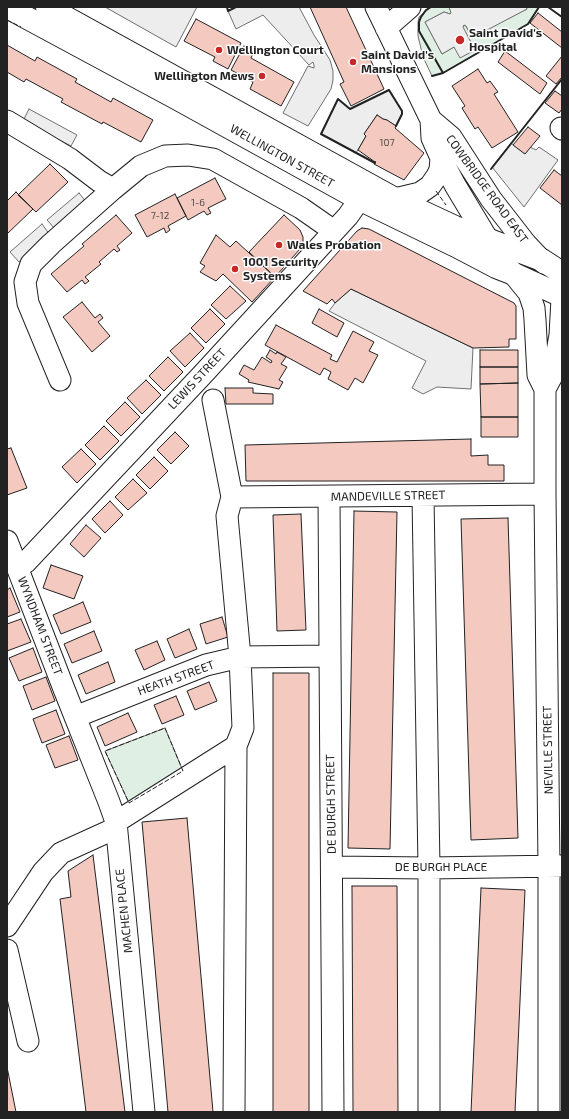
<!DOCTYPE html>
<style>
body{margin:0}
#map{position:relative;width:569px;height:1119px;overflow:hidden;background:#fff;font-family:"Exo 2",sans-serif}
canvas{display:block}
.frame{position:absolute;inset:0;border:8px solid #222;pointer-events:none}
</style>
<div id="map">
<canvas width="569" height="1119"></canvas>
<div class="frame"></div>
</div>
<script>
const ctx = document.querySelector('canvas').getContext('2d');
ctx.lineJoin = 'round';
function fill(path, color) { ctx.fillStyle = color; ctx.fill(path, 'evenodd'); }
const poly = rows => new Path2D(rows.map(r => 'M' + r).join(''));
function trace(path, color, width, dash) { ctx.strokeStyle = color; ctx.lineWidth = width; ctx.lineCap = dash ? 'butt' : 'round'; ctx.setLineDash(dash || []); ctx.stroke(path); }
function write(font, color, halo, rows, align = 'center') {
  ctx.font = font + ' "Exo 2",sans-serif'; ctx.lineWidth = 3; ctx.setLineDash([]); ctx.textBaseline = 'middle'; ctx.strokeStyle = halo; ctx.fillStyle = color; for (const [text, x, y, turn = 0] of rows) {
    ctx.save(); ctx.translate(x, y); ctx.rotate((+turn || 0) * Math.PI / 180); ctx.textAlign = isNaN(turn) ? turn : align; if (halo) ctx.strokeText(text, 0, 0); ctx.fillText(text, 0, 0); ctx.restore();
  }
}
const green = poly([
 [431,7,449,7,452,13,450,14,444,12,425,22,442,54,454,47,464,25,466,26,472,37,527,9,526,7,539,7,528,24,443,73,432,76,423,57,418,36,418,22,419,17,431,7],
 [165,728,183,771,129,803,105,751,165,728]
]);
fill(green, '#e0efe3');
trace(green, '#6f6f6f', 1);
const parking = poly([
 [105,7,197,7,176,47,105,7],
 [236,7,299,7,314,35,330,60,333,71,333,80,331,89,308,126,283,113,308,66,314,68,314,65,313,62,309,65,263,15,236,29,228,11,236,7],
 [449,7,526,7,527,9,472,38,466,26,464,25,463,27,475,50,460,58,454,47,442,54,425,22,444,12,450,14,451,13,449,7],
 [389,90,402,111,402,114,396,126,387,120,383,119,377,115,364,134,366,136,356,153,321,134,338,99,350,109,389,90],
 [29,109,77,135,71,146,23,121,29,109],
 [511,143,525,154,530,147,536,150,539,147,558,160,524,207,492,167,511,143],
 [79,193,87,203,56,230,47,220,79,193],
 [42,224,50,235,19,262,10,252,42,224],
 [351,289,473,348,471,389,437,387,423,394,412,388,426,361,329,311,335,303,351,289]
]);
fill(parking, '#ededed');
trace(parking, '#6f6f6f', 1);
const building = poly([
 [310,7,346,7,384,89,351,106,340,84,344,82,310,7],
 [538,13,562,32,562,48,530,23,538,13],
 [196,19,241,43,228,69,213,61,215,57,184,41,196,19],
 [7,45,35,61,37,57,77,79,75,82,111,102,113,98,153,120,141,142,103,122,102,124,61,102,63,99,26,79,24,82,7,72,7,45],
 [244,46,254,51,251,58,294,82,281,106,250,89,253,82,231,70,244,46],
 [505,51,547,83,540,94,498,62,505,51],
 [562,56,562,77,556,84,546,76,562,56],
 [478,69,487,83,490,81,498,92,494,94,518,132,492,148,478,127,475,129,462,108,465,106,452,86,478,69],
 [555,91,562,96,562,109,559,113,545,103,555,91],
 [377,115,383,119,387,120,396,126,395,128,424,153,404,180,374,164,375,162,358,150,366,136,364,134,377,115],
 [528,127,540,136,525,154,513,145,528,127],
 [50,164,68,182,36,212,18,195,50,164],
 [554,170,562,176,562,205,540,188,554,170],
 [215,178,226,199,208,208,211,213,207,215,204,211,188,220,177,198,215,178],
 [16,192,33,209,7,234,7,201,16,192],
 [175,194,186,216,168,226,170,230,166,233,164,228,147,237,135,215,175,194],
 [116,215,132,233,117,246,120,250,117,252,114,249,99,262,101,264,85,277,89,281,85,284,82,280,67,292,51,274,84,246,82,244,116,215],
 [284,215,300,230,303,237,303,243,300,249,275,277,249,252,284,215],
 [362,228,369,229,514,303,516,306,516,339,509,339,509,347,473,348,351,289,335,303,332,299,327,304,303,291,357,231,362,228],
 [216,235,230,247,236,241,275,277,252,302,223,274,216,281,200,272,205,266,200,263,216,235],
 [230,286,246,301,226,319,211,305,230,286],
 [82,302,95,318,100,314,103,318,98,322,110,336,92,352,63,317,82,302],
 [210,309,225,324,206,343,191,328,210,309],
 [319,309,344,323,337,337,312,323,319,309],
 [276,325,332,355,330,359,337,362,353,331,374,342,369,351,378,355,363,383,355,378,348,390,328,379,331,372,324,368,320,375,265,345,276,325],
 [190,333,204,348,185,367,170,351,190,333],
 [270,350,276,354,277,352,286,357,281,364,287,367,279,380,283,382,279,389,248,382,249,380,239,374,244,365,254,370,262,357,271,363,272,361,266,357,270,350],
 [480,350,518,350,518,367,480,367,480,350],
 [168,357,183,372,164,391,149,376,168,357],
 [480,367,518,367,518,383,480,384,480,367],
 [146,380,161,395,142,414,127,398,146,380],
 [518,383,518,417,481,417,480,384,518,383],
 [225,388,253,388,253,393,273,394,273,404,226,404,225,388],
 [125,402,140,417,121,436,106,421,125,402],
 [481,417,518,417,518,437,481,437,481,417],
 [104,426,119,441,100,460,85,445,104,426],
 [175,432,189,446,171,464,157,450,175,432],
 [471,439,471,456,488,455,488,465,504,465,504,481,246,481,245,445,471,439],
 [11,448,27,488,7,495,7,449,11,448],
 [81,449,96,464,77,483,62,467,81,449],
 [154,457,168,471,150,489,136,475,154,457],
 [133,479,147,493,128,510,115,497,133,479],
 [110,501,123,515,105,533,92,519,110,501],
 [354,511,397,512,390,849,348,848,354,511],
 [301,514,306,630,277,631,273,515,301,514],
 [508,518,518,838,471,840,461,519,508,518],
 [86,525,101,538,84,557,70,544,86,525],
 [51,565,83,576,74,599,43,588,51,565],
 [10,588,20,612,7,617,7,590,10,588],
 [83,602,91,622,61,634,53,615,83,602],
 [222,617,228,637,206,644,200,624,222,617],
 [21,619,31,642,7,651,7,624,21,619],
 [189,629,197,649,175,658,167,639,189,629],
 [94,631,102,651,72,663,64,644,94,631],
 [157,641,165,660,144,670,135,650,157,641],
 [33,648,42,672,19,681,9,658,33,648],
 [108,662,115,682,86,694,78,675,108,662],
 [273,673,309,673,309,1112,273,1112,273,673],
 [46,677,55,701,32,710,23,686,46,677],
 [209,682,217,701,195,710,187,691,209,682],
 [176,696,184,715,162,724,154,705,176,696],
 [56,710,65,734,42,743,33,719,56,710],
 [128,713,137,732,105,746,97,727,128,713],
 [69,736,78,760,55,768,46,745,69,736],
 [187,818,213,1112,168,1112,142,822,187,818],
 [93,855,125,1112,86,1112,60,899,71,897,68,871,93,855],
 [352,886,397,886,398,1112,353,1112,352,886],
 [481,888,525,890,515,1112,471,1112,481,888],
 [7,1067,16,1112,7,1112,7,1067]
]);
fill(building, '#f3c9c0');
trace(building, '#222', 1);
const minor = poly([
 [376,7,431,120,451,137,491,199,526,244,544,263],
 [386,28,410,7],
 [431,120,432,138,441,158,455,185,494,250,529,293,534,308,535,320,538,375,545,389],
 [7,121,70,159,99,181,113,189,141,166,165,156,188,155,213,159,301,208,334,231],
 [561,128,562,129],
 [395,199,420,193,430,186,437,176,440,170,441,158],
 [60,380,28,303,25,282,31,264,51,244,113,189],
 [213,400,232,497,227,516,240,657,243,728,236,746,234,1112],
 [423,496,429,868,429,1112],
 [232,497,545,494],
 [329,497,333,1112],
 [7,541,64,689,109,802,116,822,144,1112],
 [18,567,26,562,204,373,348,216,355,206,366,184],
 [75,717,206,665,240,657,330,656],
 [116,822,236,746],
 [332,867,429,868,562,866],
 [7,926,43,872,61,853,116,828],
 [7,950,28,1041],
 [549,1112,549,867,545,494,545,389,553,374,560,335,562,299]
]);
const major = poly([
 [7,7,176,98,359,199,456,246,496,267,514,274,562,296],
 [47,7,395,199,455,227,542,260,562,273]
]);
trace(minor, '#222', 23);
trace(major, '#222', 24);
trace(minor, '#fff', 21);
trace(major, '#fff', 22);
trace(poly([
 [7,20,21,27],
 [436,191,446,205],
 [165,728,183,771,129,803,105,751,165,728]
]), '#222', 1, [5, 2]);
trace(poly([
 [227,7,228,11,236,7],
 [431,7,426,10,421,17,419,22,419,31,443,73],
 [548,7,562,17],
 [432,76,443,73,528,24,539,7],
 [375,162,375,163,321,134,338,99,350,109,389,90,402,111,402,114,396,126],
 [491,169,562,79]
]), '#222', 2);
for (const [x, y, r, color] of [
 [460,40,5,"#c62828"],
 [219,50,4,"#c62828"],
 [353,62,4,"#c62828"],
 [262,76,4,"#c62828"],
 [279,245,4,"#c62828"],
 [235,269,4,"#c62828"]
]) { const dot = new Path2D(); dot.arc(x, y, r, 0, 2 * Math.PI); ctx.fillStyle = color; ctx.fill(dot); trace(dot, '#fff', 1.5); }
write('10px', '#564c4a', null, [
 ["107",387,143],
 ["1-6",198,203],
 ["7-12",160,216]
]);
write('bold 12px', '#222', '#fff', [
 ["Saint David's",469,33],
 ["Hospital",469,47],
 ["Wellington Court",227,50],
 ["Saint David's",361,55],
 ["Mansions",361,69],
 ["Wellington Mews",254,76,"right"],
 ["Wales Probation",287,245],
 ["1001 Security",243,262],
 ["Systems",243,276]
], 'left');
write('12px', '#222', '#fff', [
 ["WELLINGTON STREET",282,156,29],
 ["COWBRIDGE ROAD EAST",487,189,54],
 ["LEWIS STREET",197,379,-47],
 ["MANDEVILLE STREET",388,496,-1],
 ["WYNDHAM STREET",40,626,69],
 ["HEATH STREET",176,678,-20],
 ["NEVILLE STREET",548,750,-91],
 ["DE BURGH STREET",331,804,-91],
 ["DE BURGH PLACE",441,867],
 ["MACHEN PLACE",124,911,-96]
]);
</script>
